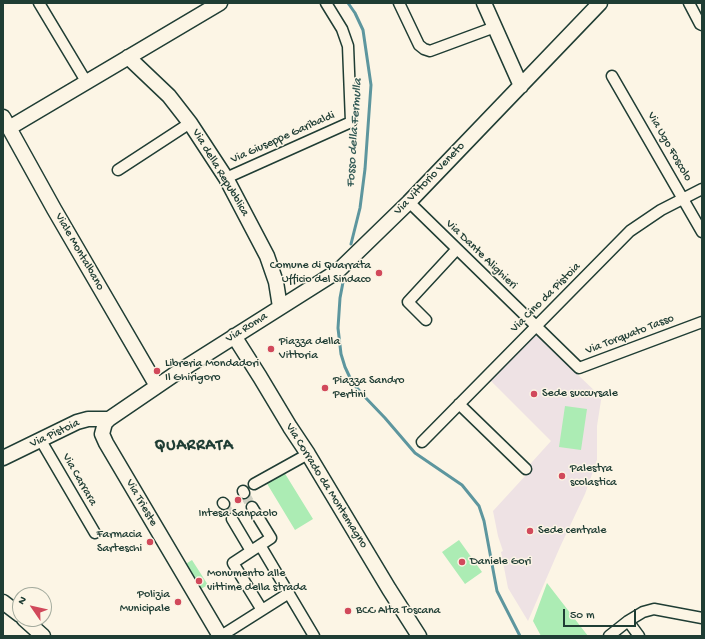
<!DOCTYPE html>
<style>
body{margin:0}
#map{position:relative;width:705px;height:639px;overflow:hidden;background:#fcf5e5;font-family:"Gochi Hand",sans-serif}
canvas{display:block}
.frame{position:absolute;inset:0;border:4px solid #1f3d34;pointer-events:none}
.north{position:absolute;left:12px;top:587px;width:40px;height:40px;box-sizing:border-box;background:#fcf5e5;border:1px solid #a4ab9e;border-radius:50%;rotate:304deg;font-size:11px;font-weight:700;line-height:16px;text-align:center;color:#1f3d34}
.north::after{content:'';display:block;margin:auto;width:14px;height:18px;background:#d1495b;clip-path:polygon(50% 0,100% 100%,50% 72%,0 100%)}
.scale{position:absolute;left:563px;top:609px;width:73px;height:18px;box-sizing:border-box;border:2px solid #1f3d34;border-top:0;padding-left:5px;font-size:12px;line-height:14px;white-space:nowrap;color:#1f3d34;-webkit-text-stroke:3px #fcf5e5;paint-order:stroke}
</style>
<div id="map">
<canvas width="705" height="639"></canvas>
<div class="frame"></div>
<div class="north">N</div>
<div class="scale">50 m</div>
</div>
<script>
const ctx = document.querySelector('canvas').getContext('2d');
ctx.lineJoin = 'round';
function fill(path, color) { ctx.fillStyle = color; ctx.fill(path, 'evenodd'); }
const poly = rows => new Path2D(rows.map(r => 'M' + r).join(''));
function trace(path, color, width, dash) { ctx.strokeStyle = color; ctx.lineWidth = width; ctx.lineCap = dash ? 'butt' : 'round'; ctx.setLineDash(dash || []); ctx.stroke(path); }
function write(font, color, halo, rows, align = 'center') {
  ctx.font = font + ' "Gochi Hand",sans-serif'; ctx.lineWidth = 3; ctx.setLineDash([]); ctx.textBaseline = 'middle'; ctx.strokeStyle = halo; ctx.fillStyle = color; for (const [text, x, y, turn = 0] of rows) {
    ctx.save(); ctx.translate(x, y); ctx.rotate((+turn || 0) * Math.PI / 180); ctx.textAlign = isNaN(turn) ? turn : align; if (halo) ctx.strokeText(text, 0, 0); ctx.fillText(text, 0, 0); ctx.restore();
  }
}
fill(poly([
 [534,333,598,394,602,394,597,426,597,460,585,494,560,547,528,621,508,588,501,552,503,551,498,536,493,511,526,475,523,472,551,441,489,379]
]), '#eee2e4');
fill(poly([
 [565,406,587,409,581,450,559,447],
 [284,472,313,519,295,530,266,482],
 [459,540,482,572,465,584,442,552],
 [192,560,208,585,199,590,184,565],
 [547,583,588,636,541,636,533,621]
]), '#acecb4');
trace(poly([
 [348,3,355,13,363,30,371,85,365,169,360,208,351,244],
 [344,277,340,298,338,328,341,354,345,367,352,382,363,395,385,418,415,453,462,485,479,506,484,521,497,591,520,636]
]), '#5d969e', 3);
trace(poly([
 [244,493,252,507],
 [224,504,232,519]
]), '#d0d0c2', 10, [10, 5]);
const street = poly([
 [39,3,87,83],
 [399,3,419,45,424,49,430,51,495,27],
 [689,3,700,24,702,25],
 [612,76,702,232],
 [118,170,190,123],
 [226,178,351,122,348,46,342,29,326,3],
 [409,202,579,368,702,322],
 [426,320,408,302,457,249],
 [459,404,526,469],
 [40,439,95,533],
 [422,442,630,231,661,210,702,189],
 [254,484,308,454],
 [243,491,244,493],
 [223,503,224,504],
 [252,507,271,538,233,563,262,610],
 [232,519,251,551],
 [260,545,314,636],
 [628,621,639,636],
 [221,636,289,593],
 [609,636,628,621,643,612,654,609,702,618]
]);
const secondary = poly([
 [484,3,521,86],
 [128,57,169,96,190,123,226,178,267,256,276,282,280,307],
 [3,117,54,209,157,386],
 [9,128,220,3],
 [234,336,260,377,290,427,308,454,389,589,419,636],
 [3,458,77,422,88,419,109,419],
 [3,602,20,615],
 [24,619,43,636],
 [220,636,106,443,102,434,105,423,109,419,175,374,338,271,409,202,600,3]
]);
trace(street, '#1f3d34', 13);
trace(secondary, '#1f3d34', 17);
trace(street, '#fcf5e5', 10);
trace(secondary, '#fcf5e5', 14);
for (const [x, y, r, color] of [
 [379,273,4,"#d1495b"],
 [271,349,4,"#d1495b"],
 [157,371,4,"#d1495b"],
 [325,388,4,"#d1495b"],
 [534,394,4,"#d1495b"],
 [562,476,4,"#d1495b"],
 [238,500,4,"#d1495b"],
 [530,531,4,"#d1495b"],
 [150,542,4,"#d1495b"],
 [462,562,4,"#d1495b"],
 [199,581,4,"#d1495b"],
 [178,602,4,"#d1495b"],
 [348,611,4,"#d1495b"]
]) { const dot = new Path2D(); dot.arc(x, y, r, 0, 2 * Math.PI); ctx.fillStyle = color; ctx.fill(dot); trace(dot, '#fcf5e5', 1.5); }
write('12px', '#1f3d34', '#fcf5e5', [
 ["Via Giuseppe Garibaldi",283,138,-24],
 ["Via Ugo Foscolo",669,147,60],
 ["Via della Repubblica",220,173,59],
 ["Via Vittorio Veneto",430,179,-46],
 ["Viale Montalbano",79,252,60],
 ["Via Dante Alighieri",481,255,44],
 ["Via Cino da Pistoia",546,298,-45],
 ["Via Roma",247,328,-32],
 ["Via Torquato Tasso",630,335,-21],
 ["Via Pistoia",55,434,-25],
 ["Via Carrara",79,480,60],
 ["Via Corrado da Montemagno",326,486,58],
 ["Via Trieste",141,503,60]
]);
write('12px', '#1f3d34', '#fcf5e5', [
 ["Comune di Quarrata",371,266,"right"],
 ["Ufficio del Sindaco",371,280,"right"],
 ["Piazza della",279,342],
 ["Vittoria",279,356],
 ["Libreria Mondadori",165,364],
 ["Il Ghirigoro",165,378],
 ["Piazza Sandro",333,381],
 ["Pertini",333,395],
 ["Sede succursale",542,394],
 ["Palestra",570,469],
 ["scolastica",570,483],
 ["Intesa Sanpaolo",238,514,"center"],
 ["Sede centrale",538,531],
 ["Farmacia",142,535,"right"],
 ["Sarteschi",142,549,"right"],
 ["Daniele Gori",470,562],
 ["Monumento alle",207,574],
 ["vittime della strada",207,588],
 ["Polizia",170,595,"right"],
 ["Municipale",170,609,"right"],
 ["BCC Alta Toscana",356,611]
], 'left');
write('italic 13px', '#345b57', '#fcf5e5', [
 ["Fosso della Fermulla",355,133,-86]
]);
ctx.letterSpacing = '1px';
write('bold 16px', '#1f3d34', '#fcf5e5', [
 ["QUARRATA",194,447]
]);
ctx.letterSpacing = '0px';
</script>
